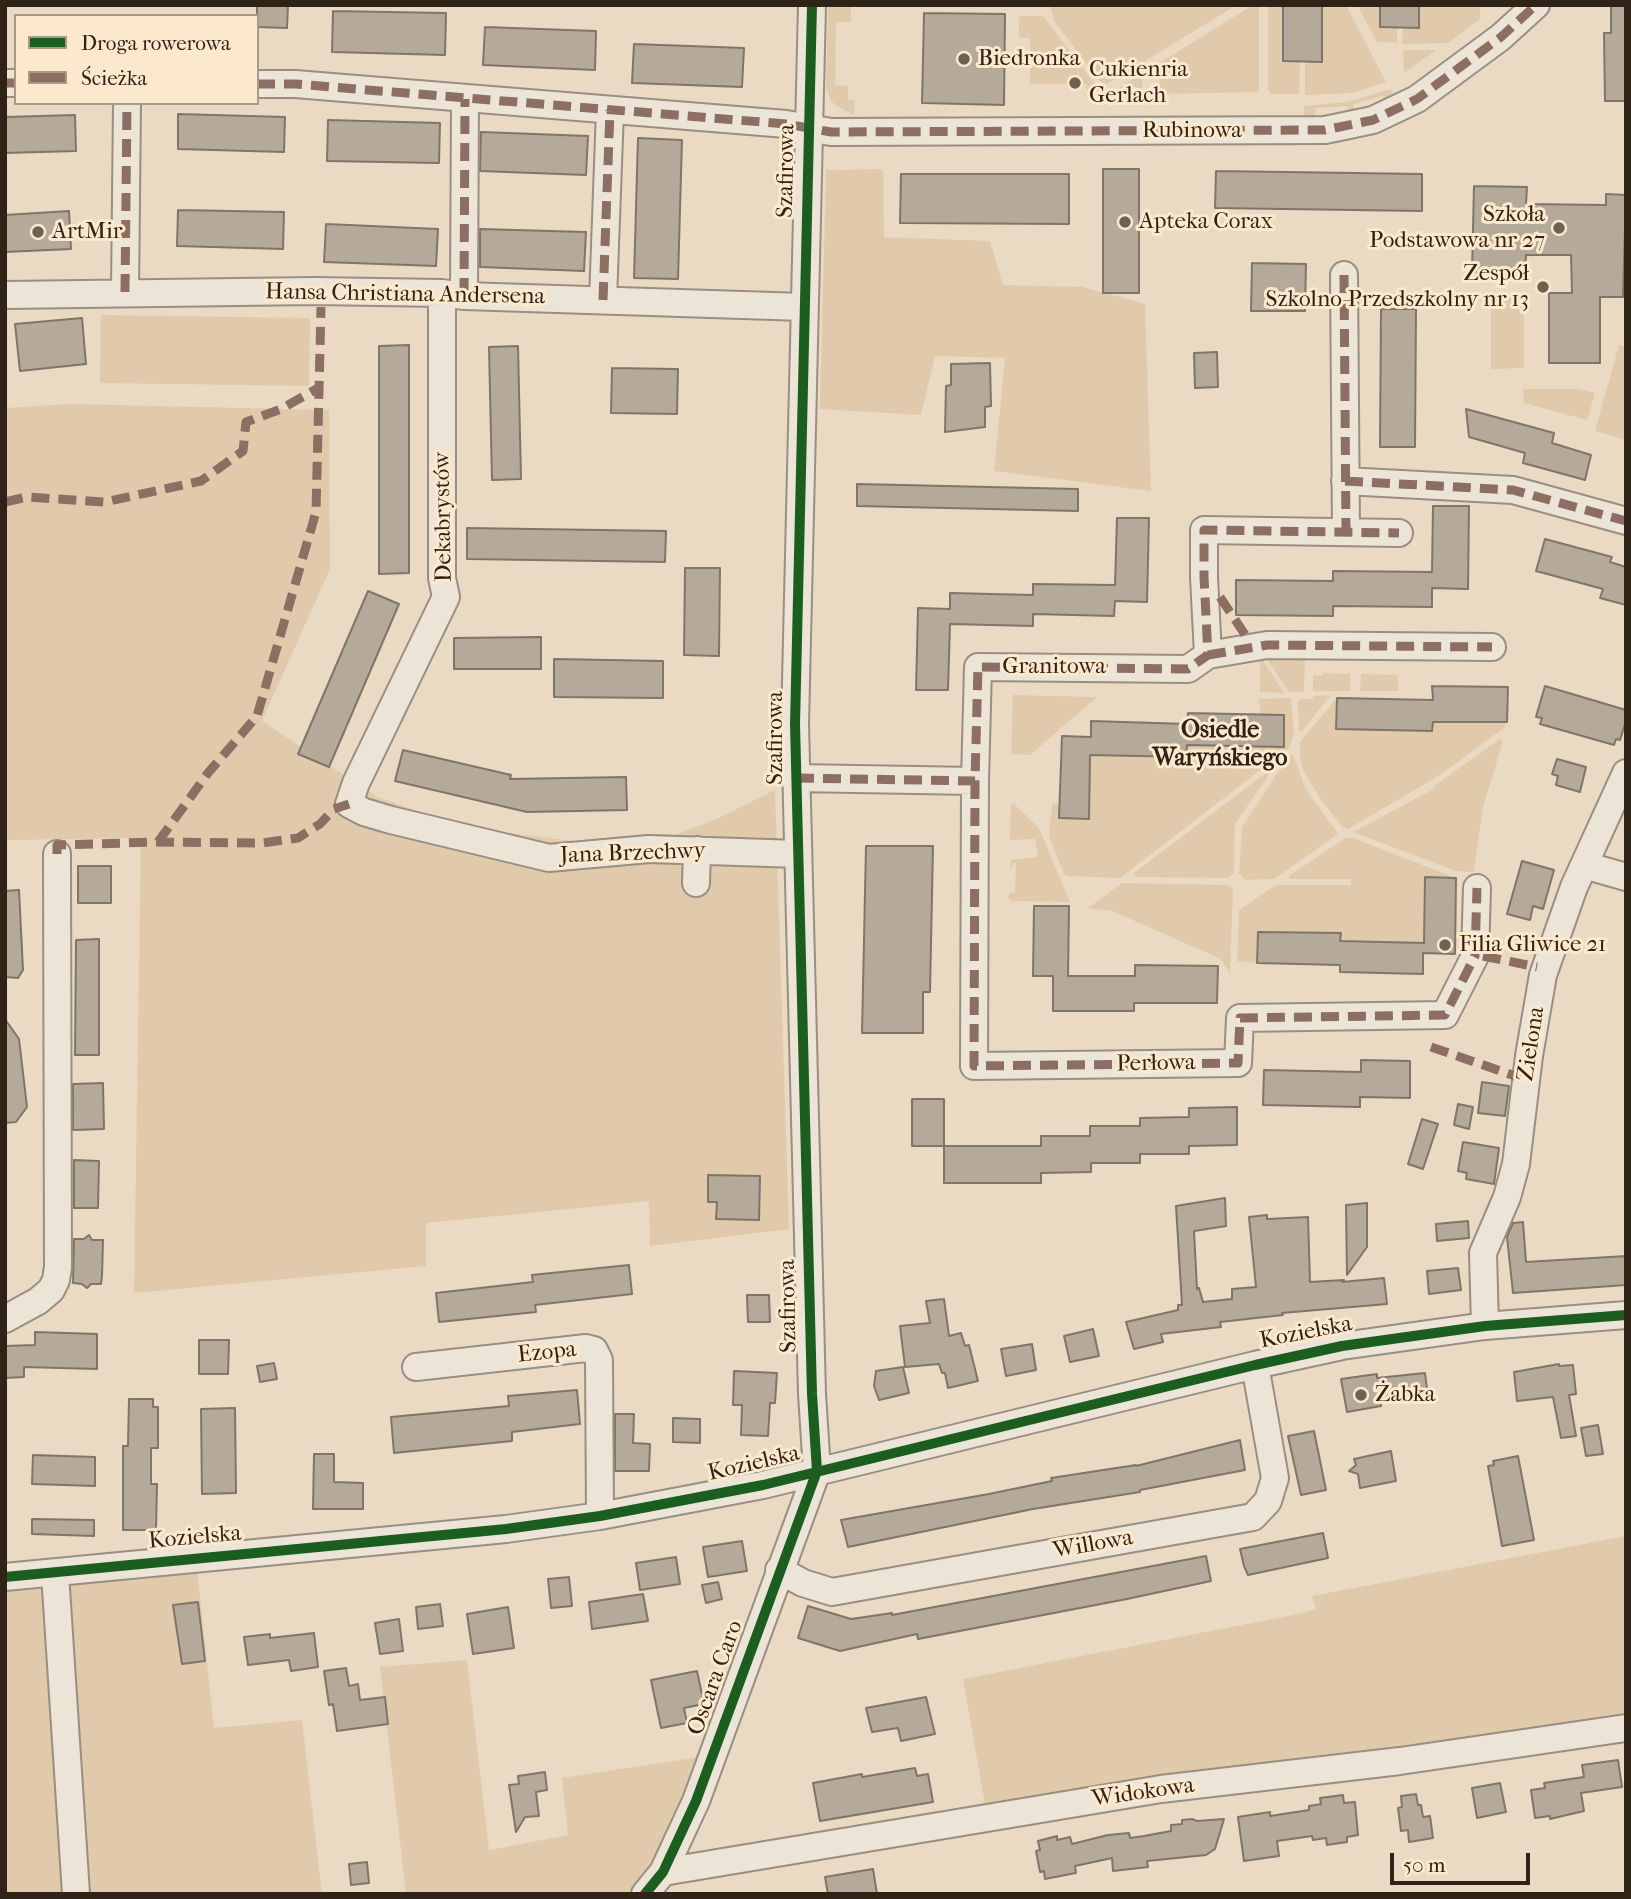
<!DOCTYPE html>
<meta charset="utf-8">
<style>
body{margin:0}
#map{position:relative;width:1631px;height:1899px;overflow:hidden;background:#eadac3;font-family:"IM FELL French Canon",serif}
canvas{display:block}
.frame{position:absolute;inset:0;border:7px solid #2f2216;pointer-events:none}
.legend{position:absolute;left:14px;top:14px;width:245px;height:91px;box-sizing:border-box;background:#fce9cd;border:2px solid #aa9984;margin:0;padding:9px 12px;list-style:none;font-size:21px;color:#2f2216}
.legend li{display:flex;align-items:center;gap:14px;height:35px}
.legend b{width:35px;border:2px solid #aa9984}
.scale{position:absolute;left:1390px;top:1853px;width:140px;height:32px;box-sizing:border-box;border:4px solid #2f2216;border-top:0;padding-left:9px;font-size:21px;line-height:24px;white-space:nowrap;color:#2f2216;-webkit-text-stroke:5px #fce9cd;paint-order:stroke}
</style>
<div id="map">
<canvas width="1631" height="1899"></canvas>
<div class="frame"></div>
<ul class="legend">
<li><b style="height:9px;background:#1b5e20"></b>Droga rowerowa</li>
<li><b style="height:9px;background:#8d6e63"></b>Ścieżka</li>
</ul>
<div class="scale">50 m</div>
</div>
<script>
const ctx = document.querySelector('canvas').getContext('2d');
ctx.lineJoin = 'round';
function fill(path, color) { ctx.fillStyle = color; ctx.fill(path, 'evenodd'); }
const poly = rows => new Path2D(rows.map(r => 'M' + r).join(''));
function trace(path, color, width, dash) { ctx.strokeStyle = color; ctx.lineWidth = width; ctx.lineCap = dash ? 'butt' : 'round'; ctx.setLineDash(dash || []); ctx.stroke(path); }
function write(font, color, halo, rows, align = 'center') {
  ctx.font = font + ' "IM FELL French Canon",serif'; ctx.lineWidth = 6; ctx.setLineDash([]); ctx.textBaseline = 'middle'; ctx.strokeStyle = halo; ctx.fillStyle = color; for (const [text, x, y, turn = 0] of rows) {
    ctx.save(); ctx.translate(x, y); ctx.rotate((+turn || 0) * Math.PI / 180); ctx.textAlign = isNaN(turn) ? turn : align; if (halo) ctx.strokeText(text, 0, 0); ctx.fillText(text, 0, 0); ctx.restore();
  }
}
fill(poly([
 [828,5,851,5,851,22,836,22,835,85,848,86,848,100,855,100,854,115,837,106,831,101,826,88],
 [1050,5,1237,5,1104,86,1054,21],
 [1253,5,1259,7,1259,92,1159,94,1159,77,1142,77,1142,95,1139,95,1138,87,1123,87,1122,94,1114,95,1114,91],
 [1268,5,1283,5,1283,61,1300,61,1299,94,1271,94,1268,90],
 [1322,5,1346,5,1386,82,1353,93,1305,95,1305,61],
 [1357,5,1380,5,1380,27,1397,28,1397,43,1377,42],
 [1419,5,1480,5,1480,19,1448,43,1402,44,1403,28,1419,28],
 [1022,16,1043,16,1096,85,1098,88,1096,93,1087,96,1087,84,1030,84,1030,38,1019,38,1019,18],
 [1403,50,1436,50,1404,73],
 [1391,89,1396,101,1385,106,1383,96,1353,104,1354,116,1350,118,1348,106,1316,108,1314,119,1304,119,1304,106,1348,102],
 [883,169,884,237,990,241,1003,285,1083,287,1145,304,1151,491,994,471,1005,358,935,356,921,415,820,409,826,170],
 [1524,296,1524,368,1491,369,1491,297],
 [101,315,310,318,309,386,100,383],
 [1619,345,1626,347,1626,440,1595,431],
 [1523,389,1577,389,1595,393,1587,420,1524,403],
 [71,404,329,410,330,569,262,721,377,797,435,817,482,830,575,841,643,834,675,835,719,818,775,790,789,1229,650,1246,649,1201,426,1223,426,1266,134,1293,141,838,5,840,5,408],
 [1262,652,1305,653,1304,692,1289,692],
 [1260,656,1284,693,1260,692],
 [1323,673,1350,674,1350,691,1313,691,1313,675,1322,676],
 [1361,674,1398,675,1398,691,1360,691],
 [1013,695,1096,697,1096,698,1030,755,1011,754],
 [1331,695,1301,732,1299,731,1298,703,1301,699,1313,699,1313,696],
 [1291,698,1294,734,1289,748,1120,878,1067,876,1064,874,1049,836,1052,803,1060,804,1089,818,1090,755,1186,757,1187,745,1283,747,1284,716,1261,715,1259,699],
 [1337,698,1336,729,1432,731,1433,722,1507,722,1504,728,1437,777,1348,829,1342,827,1320,798,1303,770,1300,758,1300,742],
 [1500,739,1503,742,1483,806,1474,872,1456,871,1353,832,1432,790,1434,786],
 [1289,755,1293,755,1306,789,1338,834,1274,879,1245,880,1239,873,1242,827],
 [1275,766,1235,824,1234,873,1228,878,1136,877,1134,873],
 [1013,803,1039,828,1070,902,1011,901,1008,897,1010,893,1015,893,1016,863,1013,863,1012,868,1010,867,1011,860,1038,857,1035,839,1010,840,1011,804],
 [1345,838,1353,838,1456,878,1425,878,1424,943,1340,941,1341,934,1258,933,1257,963,1237,961,1239,910,1276,885,1351,885,1351,879,1290,879,1289,876],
 [1122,883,1227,885,1233,889,1230,972,1219,958,1112,911,1088,908],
 [1626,1536,1626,1721,986,1810,963,1679,1298,1614,1316,1609,1312,1596],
 [196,1559,214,1728,302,1720,322,1894,5,1894,5,1577],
 [467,1660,489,1850,568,1835,562,1778,699,1757,683,1800,654,1865,631,1894,406,1894,380,1667]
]), '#e0caab');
const building = poly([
 [257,5,288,5,287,28,257,27,257,5],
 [1283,5,1322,5,1322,62,1283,61,1283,5],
 [1380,5,1419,5,1419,28,1380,27,1380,5],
 [1611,5,1626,5,1626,101,1605,101,1604,33,1611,33,1611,5],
 [333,11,446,13,445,55,332,52,333,11],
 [924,13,1005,14,1004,105,922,103,924,13],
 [485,27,596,31,595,70,483,65,485,27],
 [634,44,744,48,742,87,632,83,634,44],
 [178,114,285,117,284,152,178,149,178,114],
 [75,115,76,151,5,153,5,117,75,115],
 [328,120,440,123,439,163,327,161,328,120],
 [481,132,588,136,586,175,480,171,481,132],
 [638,138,682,140,678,279,634,278,638,138],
 [1103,169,1139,169,1139,293,1103,293,1103,169],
 [1216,171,1422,174,1422,211,1215,208,1216,171],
 [901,174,1069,174,1069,224,900,223,901,174],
 [1474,186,1527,187,1526,204,1606,205,1606,194,1626,195,1623,297,1600,297,1600,363,1549,363,1549,293,1572,293,1571,255,1526,255,1525,273,1472,272,1474,186],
 [178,210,284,212,283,249,177,246,178,210],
 [69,211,71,249,5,252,5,215,69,211],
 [326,224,438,229,436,266,324,262,326,224],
 [480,229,586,232,584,271,480,267,480,229],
 [1252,263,1306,264,1305,311,1251,311,1252,263],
 [1381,309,1416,309,1415,447,1380,447,1381,309],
 [82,318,86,364,20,371,15,324,82,318],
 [409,345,409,573,379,574,379,346,409,345],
 [518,346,521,479,492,480,489,347,518,346],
 [1217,352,1218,387,1195,388,1194,353,1217,352],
 [990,363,991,406,985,407,985,427,945,432,946,386,951,385,951,364,990,363],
 [612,368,678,369,677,414,611,413,612,368],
 [1466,409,1554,433,1552,443,1591,455,1585,480,1523,463,1525,453,1469,437,1466,409],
 [857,484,1078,489,1078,511,857,506,857,484],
 [1433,506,1469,506,1468,589,1432,588,1432,607,1333,606,1333,616,1236,615,1236,580,1333,581,1333,571,1432,572,1433,506],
 [1117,518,1149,518,1147,602,1115,601,1114,616,1033,614,1033,626,950,624,948,690,916,690,918,608,950,609,950,593,1033,595,1033,584,1115,585,1117,518],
 [467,528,666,531,665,562,467,559,467,528],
 [1545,539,1612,557,1610,562,1626,567,1626,605,1600,598,1603,589,1536,571,1545,539],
 [685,568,720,568,719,656,684,655,685,568],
 [368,591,399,604,329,767,298,754,368,591],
 [541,637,541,669,454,669,454,638,541,637],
 [554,659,663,661,663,698,554,697,554,659],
 [1432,686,1508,687,1507,722,1433,722,1432,731,1336,729,1337,698,1433,700,1432,686],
 [1545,686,1626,710,1626,721,1620,740,1616,739,1614,745,1540,724,1542,718,1536,717,1545,686],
 [1188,713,1284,715,1284,747,1187,745,1186,757,1090,755,1089,819,1059,818,1062,736,1091,737,1091,721,1187,724,1188,713],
 [403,750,511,775,510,779,626,777,627,810,527,812,395,781,403,750],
 [1557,759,1586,767,1580,792,1556,785,1558,776,1552,774,1557,759],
 [866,846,933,846,930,992,923,992,923,1033,862,1033,866,846],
 [1522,861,1554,870,1543,909,1533,906,1530,920,1507,914,1522,861],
 [78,866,111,866,111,903,78,903,78,866],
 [1425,877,1456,878,1455,954,1423,953,1423,974,1340,972,1340,965,1257,963,1258,932,1341,933,1340,941,1424,943,1425,877],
 [19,890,23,970,18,978,5,977,5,891,19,890],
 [1034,906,1069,906,1068,976,1135,976,1135,965,1218,966,1217,1003,1134,1003,1134,1011,1053,1011,1053,976,1033,976,1034,906],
 [99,939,99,1055,75,1055,76,940,99,939],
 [5,1019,19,1039,27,1107,16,1122,5,1123,5,1019],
 [1361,1060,1410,1061,1410,1098,1360,1097,1360,1107,1263,1105,1264,1070,1361,1072,1361,1060],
 [1482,1082,1509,1086,1505,1116,1478,1113,1482,1082],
 [103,1083,104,1129,73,1130,73,1084,103,1083],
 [912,1099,944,1099,944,1146,912,1146,912,1099],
 [1458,1104,1473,1107,1469,1129,1454,1125,1458,1104],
 [1237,1107,1237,1145,1189,1146,1189,1154,1140,1154,1140,1163,1091,1163,1091,1172,1041,1173,1041,1183,944,1183,944,1146,1041,1146,1041,1136,1090,1136,1090,1126,1140,1126,1140,1118,1189,1117,1189,1108,1237,1107],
 [1422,1119,1438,1124,1423,1169,1408,1164,1422,1119],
 [1463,1142,1499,1148,1494,1184,1466,1179,1467,1173,1458,1171,1463,1142],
 [74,1160,99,1161,98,1208,74,1208,74,1160],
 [708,1175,760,1176,759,1220,716,1219,717,1202,708,1202,708,1175],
 [1225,1198,1226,1226,1194,1231,1197,1289,1199,1288,1203,1302,1232,1299,1232,1289,1256,1287,1249,1217,1267,1215,1267,1219,1308,1217,1310,1282,1344,1280,1342,1282,1384,1278,1387,1304,1282,1313,1283,1315,1220,1322,1221,1327,1161,1334,1163,1342,1134,1349,1126,1322,1178,1310,1178,1305,1182,1305,1176,1206,1225,1198],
 [1367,1203,1367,1247,1347,1275,1346,1205,1367,1203],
 [1468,1221,1469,1238,1437,1241,1436,1224,1468,1221],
 [1523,1222,1526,1262,1626,1256,1626,1285,1513,1293,1507,1237,1513,1223,1523,1222],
 [89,1235,92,1240,103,1240,102,1276,101,1284,91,1284,87,1288,82,1284,73,1283,74,1239,84,1239,89,1235],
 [629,1265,632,1294,535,1305,536,1312,439,1322,436,1293,533,1282,532,1275,629,1265],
 [1458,1268,1461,1290,1429,1294,1427,1271,1458,1268],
 [747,1295,769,1295,770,1322,748,1322,747,1295],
 [944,1299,949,1336,961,1333,965,1346,969,1345,978,1381,948,1388,945,1373,942,1373,939,1364,905,1367,900,1326,930,1323,926,1301,944,1299],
 [1093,1329,1099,1356,1070,1362,1064,1336,1093,1329],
 [35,1332,97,1334,97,1369,24,1367,24,1377,5,1378,5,1346,35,1345,35,1332],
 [199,1340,229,1340,228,1374,199,1374,199,1340],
 [1032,1344,1036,1370,1006,1376,1001,1349,1032,1344],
 [274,1363,277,1379,260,1382,257,1366,274,1363],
 [1559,1364,1559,1366,1573,1365,1576,1394,1569,1395,1576,1436,1561,1438,1553,1397,1517,1401,1514,1372,1559,1364],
 [903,1367,909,1393,879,1400,874,1386,876,1371,903,1367],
 [734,1371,777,1373,775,1403,770,1403,768,1436,741,1435,742,1405,733,1405,734,1371],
 [1425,1373,1428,1397,1381,1402,1381,1406,1347,1412,1341,1379,1377,1374,1377,1378,1425,1373],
 [577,1390,580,1424,512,1432,512,1441,394,1453,391,1417,509,1406,508,1396,577,1390],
 [129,1399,153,1399,153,1407,158,1407,158,1448,151,1448,151,1484,157,1484,156,1530,123,1530,123,1446,128,1446,129,1399],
 [235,1408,236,1493,202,1494,201,1409,235,1408],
 [615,1414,634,1414,633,1443,650,1444,649,1471,615,1471,615,1414],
 [673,1418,700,1419,700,1443,673,1442,673,1418],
 [1598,1425,1603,1454,1586,1456,1581,1428,1598,1425],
 [1314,1431,1326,1490,1301,1495,1288,1436,1314,1431],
 [1240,1440,1245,1470,1140,1490,1140,1492,1033,1509,848,1547,845,1535,841,1520,989,1494,1052,1481,1051,1478,1136,1465,1136,1466,1240,1440],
 [1391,1451,1396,1481,1360,1488,1358,1474,1349,1471,1356,1465,1354,1459,1391,1451],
 [314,1454,334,1454,334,1482,363,1483,363,1509,313,1509,314,1454],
 [33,1455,95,1457,95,1486,32,1484,33,1455],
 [1518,1456,1534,1540,1502,1546,1488,1466,1494,1465,1493,1461,1518,1456],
 [32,1519,94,1520,94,1536,32,1534,32,1519],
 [1323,1533,1328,1558,1248,1575,1244,1566,1240,1549,1323,1533],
 [742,1541,747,1571,708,1577,703,1547,742,1541],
 [1206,1556,1211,1581,1127,1599,918,1639,917,1634,840,1651,798,1638,808,1606,851,1619,892,1613,892,1615,1206,1556],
 [676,1557,680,1584,640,1590,636,1563,676,1557],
 [569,1577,572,1606,551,1608,548,1579,569,1577],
 [718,1582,722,1599,706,1603,702,1585,718,1582],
 [643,1594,648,1621,592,1629,589,1602,643,1594],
 [198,1602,205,1661,182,1664,173,1605,198,1602],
 [440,1604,443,1626,418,1629,416,1607,440,1604],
 [508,1607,514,1648,473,1654,467,1614,508,1607],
 [399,1619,403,1651,380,1654,375,1623,399,1619],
 [314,1633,318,1667,291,1671,289,1660,248,1665,244,1637,270,1634,270,1638,314,1633],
 [346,1668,349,1686,358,1684,360,1700,385,1697,388,1724,337,1731,333,1704,329,1705,324,1671,346,1668],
 [697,1671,704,1704,684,1708,687,1723,661,1728,651,1680,697,1671],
 [926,1697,935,1734,901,1741,898,1728,872,1732,866,1708,926,1697],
 [1618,1760,1622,1787,1581,1793,1584,1811,1550,1819,1550,1816,1535,1818,1531,1790,1545,1788,1544,1783,1584,1777,1582,1765,1618,1760],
 [915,1768,917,1776,928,1774,933,1802,820,1821,813,1783,862,1774,862,1777,915,1768],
 [545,1772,547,1790,536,1792,539,1816,525,1817,516,1832,509,1785,519,1784,518,1776,545,1772],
 [1500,1783,1506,1812,1477,1818,1472,1788,1500,1783],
 [1416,1794,1418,1805,1421,1805,1423,1817,1430,1816,1433,1838,1409,1842,1408,1830,1401,1831,1398,1808,1402,1807,1401,1796,1416,1794],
 [1343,1795,1344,1803,1355,1802,1358,1835,1347,1837,1347,1842,1327,1845,1326,1838,1313,1840,1312,1836,1277,1841,1279,1856,1244,1861,1238,1817,1270,1812,1270,1816,1309,1810,1309,1806,1321,1804,1320,1798,1343,1795],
 [1192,1819,1197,1821,1224,1819,1215,1849,1206,1855,1147,1861,1148,1867,1113,1871,1112,1858,1075,1866,1076,1873,1045,1879,1044,1871,1040,1872,1036,1851,1040,1850,1038,1841,1057,1836,1057,1840,1070,1837,1072,1844,1108,1835,1129,1833,1130,1838,1144,1836,1171,1831,1171,1825,1182,1824,1182,1820,1192,1819],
 [367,1862,369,1883,351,1885,349,1864,367,1862],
 [873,1869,877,1894,828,1894,825,1877,873,1869]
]);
fill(building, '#b5a999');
trace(building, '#7f7568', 2);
const minor = poly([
 [5,83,16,83],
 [257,84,295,84,786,124,831,132,1325,130,1373,120,1417,99,1501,37,1536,5],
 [1344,275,1346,532],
 [125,292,127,103],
 [442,293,442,578,446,597,356,783,349,804,364,812,391,820,549,858,649,849,798,854],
 [5,295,315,291,442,293,464,296,804,307],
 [464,296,465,99],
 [603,300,610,110],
 [1345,481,1513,490,1626,521],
 [1208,655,1267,645,1492,647],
 [796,778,975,781,978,667,1188,669,1208,655,1204,577,1204,530,1399,533],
 [975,781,974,1066,1238,1063,1240,1018,1445,1015,1475,956,1477,888],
 [1584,865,1626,877],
 [696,883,697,850],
 [5,1319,38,1301,51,1290,56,1280,58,1267,57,854],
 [1485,1326,1483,1253,1507,1197,1516,1164,1529,1056,1543,975,1574,887,1626,773],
 [416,1367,586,1348,594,1350,599,1360,600,1516],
 [779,1570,803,1583,832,1592,1253,1517,1268,1501,1275,1478,1255,1365],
 [55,1573,76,1894],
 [5,1577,506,1529,600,1516,763,1485,1255,1365,1342,1346,1485,1326,1626,1315],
 [663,1872,1161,1789,1400,1761,1626,1728],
 [645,1894,663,1872,696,1801,817,1471,812,1394,795,724,812,5]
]);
trace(minor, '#998e80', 30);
trace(minor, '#ede4d8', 26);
trace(poly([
 [5,83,16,83],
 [257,84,295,84,786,124,831,132,1325,130,1373,120,1417,99,1501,37,1536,5],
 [1344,275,1346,532],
 [125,292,127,103],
 [464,296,465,99],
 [603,300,610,110],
 [1345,481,1513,490,1626,521],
 [5,502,27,497,105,502,201,481,243,451,246,422,281,409,320,387],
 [1220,597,1246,636],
 [1208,655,1267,645,1492,647],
 [796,778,975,781,978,667,1188,669,1208,655,1204,577,1204,530,1399,533],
 [975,781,974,1066,1238,1063,1240,1018,1445,1015,1475,956,1477,888],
 [158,842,208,773,257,716,316,512,321,307],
 [57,854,57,845,158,842,262,843,298,838,320,824,334,809,349,804],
 [1483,956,1537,967],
 [1431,1047,1521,1078]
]), '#8d6e63', 9, [18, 9]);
trace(poly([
 [5,1577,506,1529,600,1516,763,1485,1255,1365,1342,1346,1485,1326,1626,1315],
 [645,1894,663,1872,696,1801,817,1471,812,1394,795,724,812,5]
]), '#1b5e20', 10);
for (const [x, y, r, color] of [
 [964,59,7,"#706253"],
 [1075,83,7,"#706253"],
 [1125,222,7,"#706253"],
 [1559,228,7,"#706253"],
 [38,232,7,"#706253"],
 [1543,287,7,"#706253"],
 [1445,945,7,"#706253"],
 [1361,1395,7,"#706253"]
]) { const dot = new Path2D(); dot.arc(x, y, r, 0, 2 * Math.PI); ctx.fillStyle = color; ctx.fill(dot); trace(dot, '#fce9cd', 2.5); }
write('23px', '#2f2216', '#fce9cd', [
 ["Biedronka",978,59],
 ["Cukienria",1089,70],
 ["Gerlach",1089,96],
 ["Szkoła",1545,215,"right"],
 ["Podstawowa nr 27",1545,241,"right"],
 ["Apteka Corax",1139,222],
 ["ArtMir",52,232],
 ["Zespół",1529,274,"right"],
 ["Szkolno-Przedszkolny nr 13",1529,300,"right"],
 ["Filia Gliwice 21",1459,945],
 ["Żabka",1375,1395]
], 'left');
write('23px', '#2f2216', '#fce9cd', [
 ["Rubinowa",1192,131],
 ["Szafirowa",787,171,-89],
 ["Hansa Christiana Andersena",405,295,1],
 ["Dekabrystów",444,517,-91],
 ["Granitowa",1054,667],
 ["Szafirowa",776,738,-90],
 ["Jana Brzechwy",633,854,-2],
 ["Zielona",1532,1044,-81],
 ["Perłowa",1156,1064,-1],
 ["Szafirowa",789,1306,-91],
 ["Kozielska",1306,1333,-11],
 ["Ezopa",547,1353,-6],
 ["Kozielska",754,1464,-13],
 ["Kozielska",195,1538,-5],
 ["Willowa",1093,1545,-10],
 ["Oscara Caro",716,1678,-70],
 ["Widokowa",1143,1793,-8]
]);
write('bold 24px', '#2f2216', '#fce9cd', [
 ["Osiedle",1220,731],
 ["Waryńskiego",1220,759]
]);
</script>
